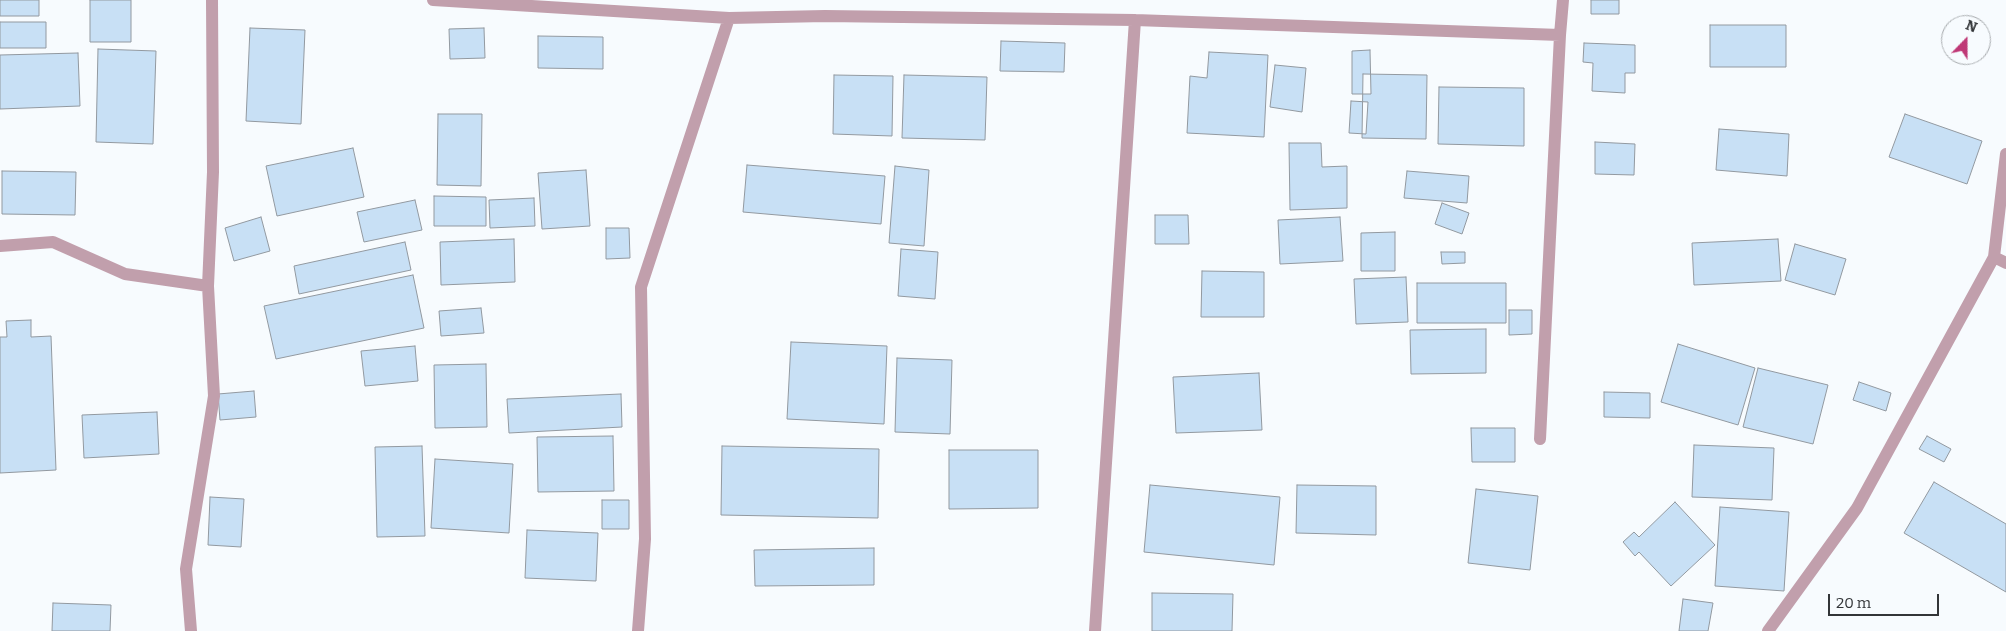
<!DOCTYPE html>
<style>
body{margin:0}
#map{position:relative;width:2006px;height:631px;overflow:hidden;background:#f7fbfe;font-family:Bitter,serif}
canvas{display:block}
.north{position:absolute;left:1941px;top:15px;width:50px;height:50px;box-sizing:border-box;background:#f7fbfe;border:1px solid #a8acaf;border-radius:50%;rotate:22deg;font-size:14px;font-weight:700;line-height:20px;text-align:center;color:#323538}
.north::after{content:'';display:block;margin:auto;width:18px;height:22px;background:#bf3876;clip-path:polygon(50% 0,100% 100%,50% 72%,0 100%)}
.scale{position:absolute;left:1828px;top:594px;width:111px;height:22px;box-sizing:border-box;border:2px solid #323538;border-top:0;padding-left:6px;font-size:15px;line-height:18px;white-space:nowrap;color:#323538;-webkit-text-stroke:4px #f7fbfe;paint-order:stroke}
</style>
<div id="map">
<canvas width="2006" height="631"></canvas>
<div class="north">N</div>
<div class="scale">20 m</div>
</div>
<script>
const ctx = document.querySelector('canvas').getContext('2d');
ctx.lineJoin = 'round';
function fill(path, color) { ctx.fillStyle = color; ctx.fill(path, 'evenodd'); }
const poly = rows => new Path2D(rows.map(r => 'M' + r).join(''));
function trace(path, color, width, dash) { ctx.strokeStyle = color; ctx.lineWidth = width; ctx.lineCap = dash ? 'butt' : 'round'; ctx.setLineDash(dash || []); ctx.stroke(path); }
const building = poly([
 [0,0,39,0,39,16,0,16,0,0],
 [90,0,131,0,131,42,90,42,90,0],
 [1591,0,1619,0,1619,14,1591,14,1591,0],
 [0,22,46,22,46,48,0,48,0,22],
 [1710,25,1786,25,1786,67,1710,67,1710,25],
 [250,28,305,30,301,124,246,121,250,28],
 [484,28,485,58,450,59,449,29,484,28],
 [538,36,603,37,603,69,538,68,538,36],
 [1001,41,1065,43,1064,72,1000,71,1001,41],
 [1584,43,1635,45,1635,73,1625,73,1625,93,1592,91,1593,63,1583,62,1584,43],
 [98,49,156,51,153,144,96,142,98,49],
 [1370,50,1371,94,1352,94,1352,51,1370,50],
 [1209,52,1268,55,1264,137,1187,133,1190,76,1207,78,1209,52],
 [78,53,80,106,0,109,0,55,78,53],
 [1275,65,1306,68,1302,112,1270,107,1275,65],
 [1363,74,1427,75,1426,139,1362,138,1363,74],
 [834,75,893,76,892,136,833,134,834,75],
 [904,75,987,77,985,140,902,138,904,75],
 [1439,87,1524,88,1524,146,1438,144,1439,87],
 [1351,101,1368,102,1366,134,1349,133,1351,101],
 [438,114,482,114,481,186,437,185,438,114],
 [1905,114,1982,141,1967,184,1889,157,1905,114],
 [1719,129,1789,134,1787,176,1716,170,1719,129],
 [1595,142,1635,144,1634,175,1595,174,1595,142],
 [1289,143,1321,143,1322,167,1347,166,1347,208,1290,210,1289,143],
 [353,148,364,197,277,216,266,166,353,148],
 [747,165,885,176,881,224,743,212,747,165],
 [895,166,929,170,924,246,889,243,895,166],
 [586,170,590,226,542,229,538,173,586,170],
 [2,171,76,172,75,215,2,214,2,171],
 [1407,171,1469,176,1467,203,1404,198,1407,171],
 [434,196,486,197,486,226,434,226,434,196],
 [534,198,535,226,490,228,489,200,534,198],
 [415,200,422,230,364,242,357,212,415,200],
 [1442,203,1469,213,1462,234,1435,224,1442,203],
 [1155,215,1188,215,1189,244,1155,244,1155,215],
 [261,217,270,251,234,261,225,228,261,217],
 [1340,217,1343,261,1280,264,1278,220,1340,217],
 [606,228,629,228,630,258,606,259,606,228],
 [1395,232,1395,271,1361,271,1361,233,1395,232],
 [514,239,515,282,441,285,440,242,514,239],
 [1778,239,1781,281,1694,285,1692,243,1778,239],
 [405,242,411,270,299,294,294,266,405,242],
 [1795,244,1846,259,1835,295,1785,280,1795,244],
 [901,249,938,252,935,299,898,296,901,249],
 [1441,252,1465,252,1465,263,1442,264,1441,252],
 [1202,271,1264,272,1264,317,1201,317,1202,271],
 [413,275,424,328,276,359,264,306,413,275],
 [1406,277,1408,322,1356,324,1354,279,1406,277],
 [1417,283,1506,283,1506,323,1417,323,1417,283],
 [481,308,484,333,441,336,439,311,481,308],
 [1509,310,1532,310,1532,334,1509,335,1509,310],
 [31,320,31,337,51,336,56,470,0,473,0,337,7,337,6,321,31,320],
 [1486,329,1486,373,1411,374,1410,330,1486,329],
 [791,342,887,346,884,424,787,419,791,342],
 [1678,344,1755,368,1738,425,1661,402,1678,344],
 [415,346,418,381,365,386,361,351,415,346],
 [897,358,952,360,950,434,895,432,897,358],
 [486,364,487,427,435,428,434,365,486,364],
 [1758,368,1828,385,1813,444,1743,427,1758,368],
 [1259,373,1262,430,1176,433,1173,377,1259,373],
 [1859,382,1891,393,1886,411,1853,400,1859,382],
 [254,391,256,417,220,420,218,394,254,391],
 [1604,392,1650,393,1650,418,1604,417,1604,392],
 [621,394,622,427,509,433,507,399,621,394],
 [157,412,159,454,84,458,82,415,157,412],
 [1471,428,1515,428,1515,462,1472,462,1471,428],
 [613,436,614,491,538,492,537,437,613,436],
 [1927,436,1951,449,1944,462,1919,449,1927,436],
 [1694,445,1774,448,1772,500,1692,497,1694,445],
 [422,446,425,536,377,537,375,447,422,446],
 [722,446,879,449,878,518,721,515,722,446],
 [949,450,1038,450,1038,508,949,509,949,450],
 [435,459,513,464,509,533,431,528,435,459],
 [1934,482,2006,524,2006,592,1904,533,1934,482],
 [1150,485,1280,497,1274,565,1144,552,1150,485],
 [1297,485,1376,486,1376,535,1296,533,1297,485],
 [1476,489,1538,496,1530,570,1468,563,1476,489],
 [210,497,244,499,241,547,208,545,210,497],
 [602,500,629,500,629,529,602,529,602,500],
 [1675,502,1715,545,1671,586,1639,552,1635,556,1623,542,1634,532,1639,537,1675,502],
 [1720,507,1789,512,1784,591,1715,586,1720,507],
 [527,530,598,533,596,581,525,578,527,530],
 [874,548,874,585,755,586,754,550,874,548],
 [1152,593,1233,594,1232,631,1152,631,1152,593],
 [1683,599,1713,603,1708,631,1679,631,1683,599],
 [53,603,111,605,110,631,52,631,53,603]
]);
fill(building, '#c8e0f5');
trace(building, '#9299a0', 1);
trace(poly([
 [433,0,729,18,825,16,1135,20,1560,35,1563,0],
 [0,246,53,242,125,274,208,286],
 [1994,257,2006,263],
 [1540,439,1560,35],
 [191,631,186,569,214,396,208,286,213,172,212,0],
 [638,631,645,539,641,287,729,18],
 [1095,631,1135,20],
 [1768,631,1857,508,1994,257,2006,154]
]), '#c19fac', 12);
</script>
